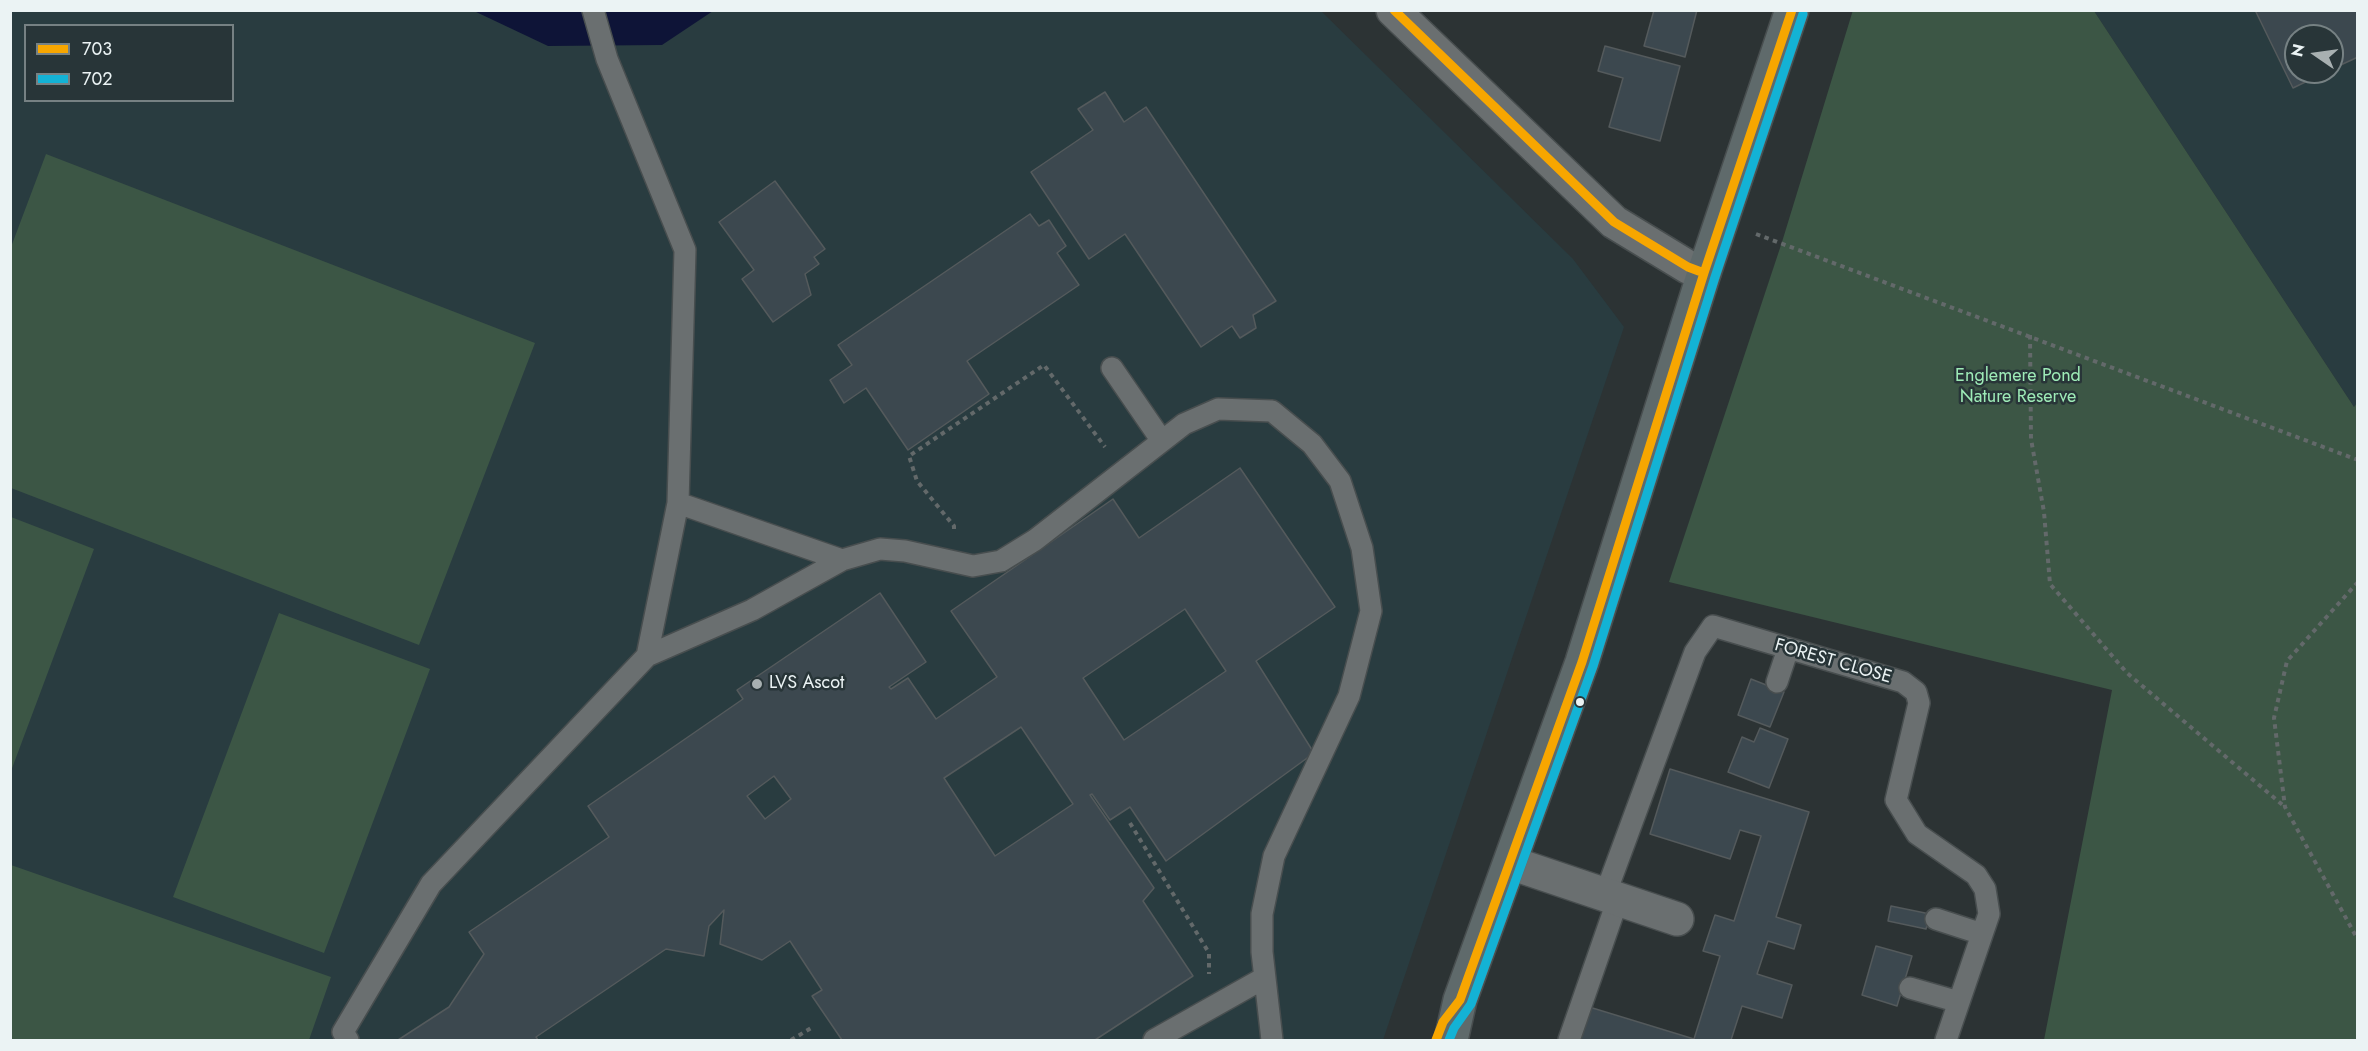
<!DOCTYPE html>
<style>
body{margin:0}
#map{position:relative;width:2368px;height:1051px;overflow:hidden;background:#2c3334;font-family:Jost,sans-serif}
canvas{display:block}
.frame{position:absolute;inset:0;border:12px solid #ebf3f4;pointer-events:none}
.legend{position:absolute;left:24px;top:24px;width:210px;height:78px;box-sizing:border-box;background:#283538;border:2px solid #768183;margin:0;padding:8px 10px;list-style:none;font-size:18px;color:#ebf3f4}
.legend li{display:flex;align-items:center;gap:12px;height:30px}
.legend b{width:30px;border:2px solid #768183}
.north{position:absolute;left:2284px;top:24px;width:60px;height:60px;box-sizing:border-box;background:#283538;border:2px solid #768183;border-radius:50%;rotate:283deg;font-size:16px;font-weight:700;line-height:24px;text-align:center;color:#ebf3f4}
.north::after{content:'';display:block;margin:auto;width:21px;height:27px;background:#a8b0b1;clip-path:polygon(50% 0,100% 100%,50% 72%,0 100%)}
</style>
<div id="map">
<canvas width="2368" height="1051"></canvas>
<div class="frame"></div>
<ul class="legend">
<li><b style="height:8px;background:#f7a600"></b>703</li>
<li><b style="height:8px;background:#13b2d5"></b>702</li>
</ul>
<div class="north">N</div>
</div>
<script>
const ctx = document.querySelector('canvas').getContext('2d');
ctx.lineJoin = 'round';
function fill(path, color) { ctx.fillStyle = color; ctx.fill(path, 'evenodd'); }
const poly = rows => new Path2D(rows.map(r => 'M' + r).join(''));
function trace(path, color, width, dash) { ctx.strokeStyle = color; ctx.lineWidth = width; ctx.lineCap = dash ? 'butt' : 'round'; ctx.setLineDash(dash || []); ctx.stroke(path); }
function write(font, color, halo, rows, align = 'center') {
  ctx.font = font + ' Jost,sans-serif'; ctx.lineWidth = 5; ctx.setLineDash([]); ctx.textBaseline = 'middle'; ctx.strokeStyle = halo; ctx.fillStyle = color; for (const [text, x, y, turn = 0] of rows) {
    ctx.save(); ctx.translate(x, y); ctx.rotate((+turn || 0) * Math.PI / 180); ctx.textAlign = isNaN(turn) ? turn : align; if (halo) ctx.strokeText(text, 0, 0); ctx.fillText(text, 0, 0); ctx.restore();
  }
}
fill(poly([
 [10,11,1321,11,1573,259,1624,327,1383,1040,11,1040],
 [26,26,232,26,232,100,26,100],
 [2094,11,2357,11,2358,403,2354,407],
 [2296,36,2332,36,2332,72,2296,72]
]), '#293c40');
fill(poly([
 [1853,10,2094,11,2354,407,2357,403,2357,1040,2044,1040,2112,690,1669,582,1782,242],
 [46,154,535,343,419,645,11,488,11,247],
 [11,517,94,549,11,771],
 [279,613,430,669,324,953,173,897],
 [11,865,331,977,309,1040,11,1040]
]), '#3c5645');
fill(poly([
 [474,11,713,11,662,45,548,46]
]), '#0e1437');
const building = poly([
 [1654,10,1697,10,1685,57,1644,46,1654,10],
 [2255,10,2358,10,2358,57,2332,69,2332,36,2296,36,2296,72,2326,72,2293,88,2255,10],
 [1605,46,1680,66,1660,141,1609,127,1623,78,1598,71,1605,46],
 [1105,92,1124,122,1146,107,1276,301,1253,315,1256,328,1240,338,1232,326,1201,347,1125,234,1089,259,1031,172,1093,130,1078,109,1105,92],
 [775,181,825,249,814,257,819,264,805,274,811,295,773,322,742,279,754,270,719,222,775,181],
 [1030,214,1039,226,1049,220,1066,246,1057,253,1079,285,967,361,989,394,908,450,866,388,844,403,830,380,852,365,838,345,1030,214],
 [1240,468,1335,607,1256,661,1314,753,1166,861,1130,807,1110,820,1092,794,1090,795,1154,888,1143,901,1193,976,1095,1040,842,1040,812,996,822,990,790,941,762,960,720,944,724,910,709,926,704,956,666,949,536,1037,538,1040,398,1040,449,1007,484,954,469,932,609,837,588,806,743,699,737,690,880,593,926,662,889,687,891,689,908,678,936,719,997,677,951,611,1113,499,1139,538,1240,468],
 [1185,609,1226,671,1124,740,1083,678,1185,609],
 [1021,727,1073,804,995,856,944,778,1021,727],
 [774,776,791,799,765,819,747,796,774,776],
 [1751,679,1784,692,1770,727,1738,715,1751,679],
 [1760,728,1788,739,1769,788,1728,772,1742,737,1754,742,1760,728],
 [1670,769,1809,812,1776,917,1801,925,1794,949,1768,941,1757,974,1792,985,1782,1018,1742,1006,1731,1040,1575,1040,1586,1006,1694,1039,1720,956,1703,951,1715,915,1734,921,1761,836,1740,830,1730,859,1650,834,1670,769],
 [1891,906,1930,914,1926,929,1888,921,1891,906],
 [1876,946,1912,956,1897,1006,1862,995,1876,946]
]);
fill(building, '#3c484f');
trace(building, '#545a5c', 1.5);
const service = poly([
 [593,10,607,59,685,250,678,503,647,656],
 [1112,368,1162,441],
 [678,503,842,560],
 [1777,682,1788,649],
 [1605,895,1695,652,1713,626,1903,682,1916,692,1919,703,1896,800,1917,834,1976,875,1985,889,1989,914,1946,1040],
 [1936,919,1982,934],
 [1910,988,1959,1002],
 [348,1040,343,1032,431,884,647,656,752,610,842,560,880,549,905,551,973,566,1001,561,1035,540,1184,424,1218,409,1272,411,1312,444,1340,481,1362,548,1371,611,1349,696,1274,856,1262,914,1262,952,1272,1040],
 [1154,1040,1264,978],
 [1569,1040,1618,899]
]);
const minor = poly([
 [1511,863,1677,919]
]);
const tertiary = poly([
 [1393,10,1614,222,1688,267,1704,273]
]);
const primary = poly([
 [1451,1040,1460,1000,1582,662,1704,273,1792,10]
]);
trace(service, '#484e4f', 24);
trace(minor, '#484e4f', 36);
trace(tertiary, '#484e4f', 36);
trace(primary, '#484e4f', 36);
trace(poly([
 [1756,234,2358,460],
 [2030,335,2031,439,2044,512,2050,584,2127,673,2285,807],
 [954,529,954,526,917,481,909,456,1044,365,1105,447],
 [2358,582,2287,661,2274,718,2285,807,2358,940],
 [1130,823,1209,953,1209,974],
 [791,1040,813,1027]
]), '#63696a', 4, [4.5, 4.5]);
trace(service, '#6a6f70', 21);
trace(minor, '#6a6f70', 33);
trace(tertiary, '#6a6f70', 33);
trace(primary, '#5f6a6b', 33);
trace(poly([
 [1394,10,1614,222,1688,267,1704,273],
 [1436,1040,1443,1022,1460,1000,1582,662,1704,273,1792,10]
]), '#f7a600', 9);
trace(poly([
 [1449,1040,1454,1028,1471,1004,1593,666,1715,277,1803,14]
]), '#13b2d5', 9);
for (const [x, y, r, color] of [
 [757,684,6,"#a8b0b1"],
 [1580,702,5,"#ebf3f4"]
]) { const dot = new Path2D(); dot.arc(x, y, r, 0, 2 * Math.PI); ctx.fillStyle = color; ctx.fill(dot); trace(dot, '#283538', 2); }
write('18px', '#9eebb7', '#283538', [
 ["Englemere Pond",2018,377],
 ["Nature Reserve",2018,398]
]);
write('18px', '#ebf3f4', '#283538', [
 ["FOREST CLOSE",1833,662,16]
]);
write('18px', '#ebf3f4', '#283538', [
 ["LVS Ascot",769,684]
], 'left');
</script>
